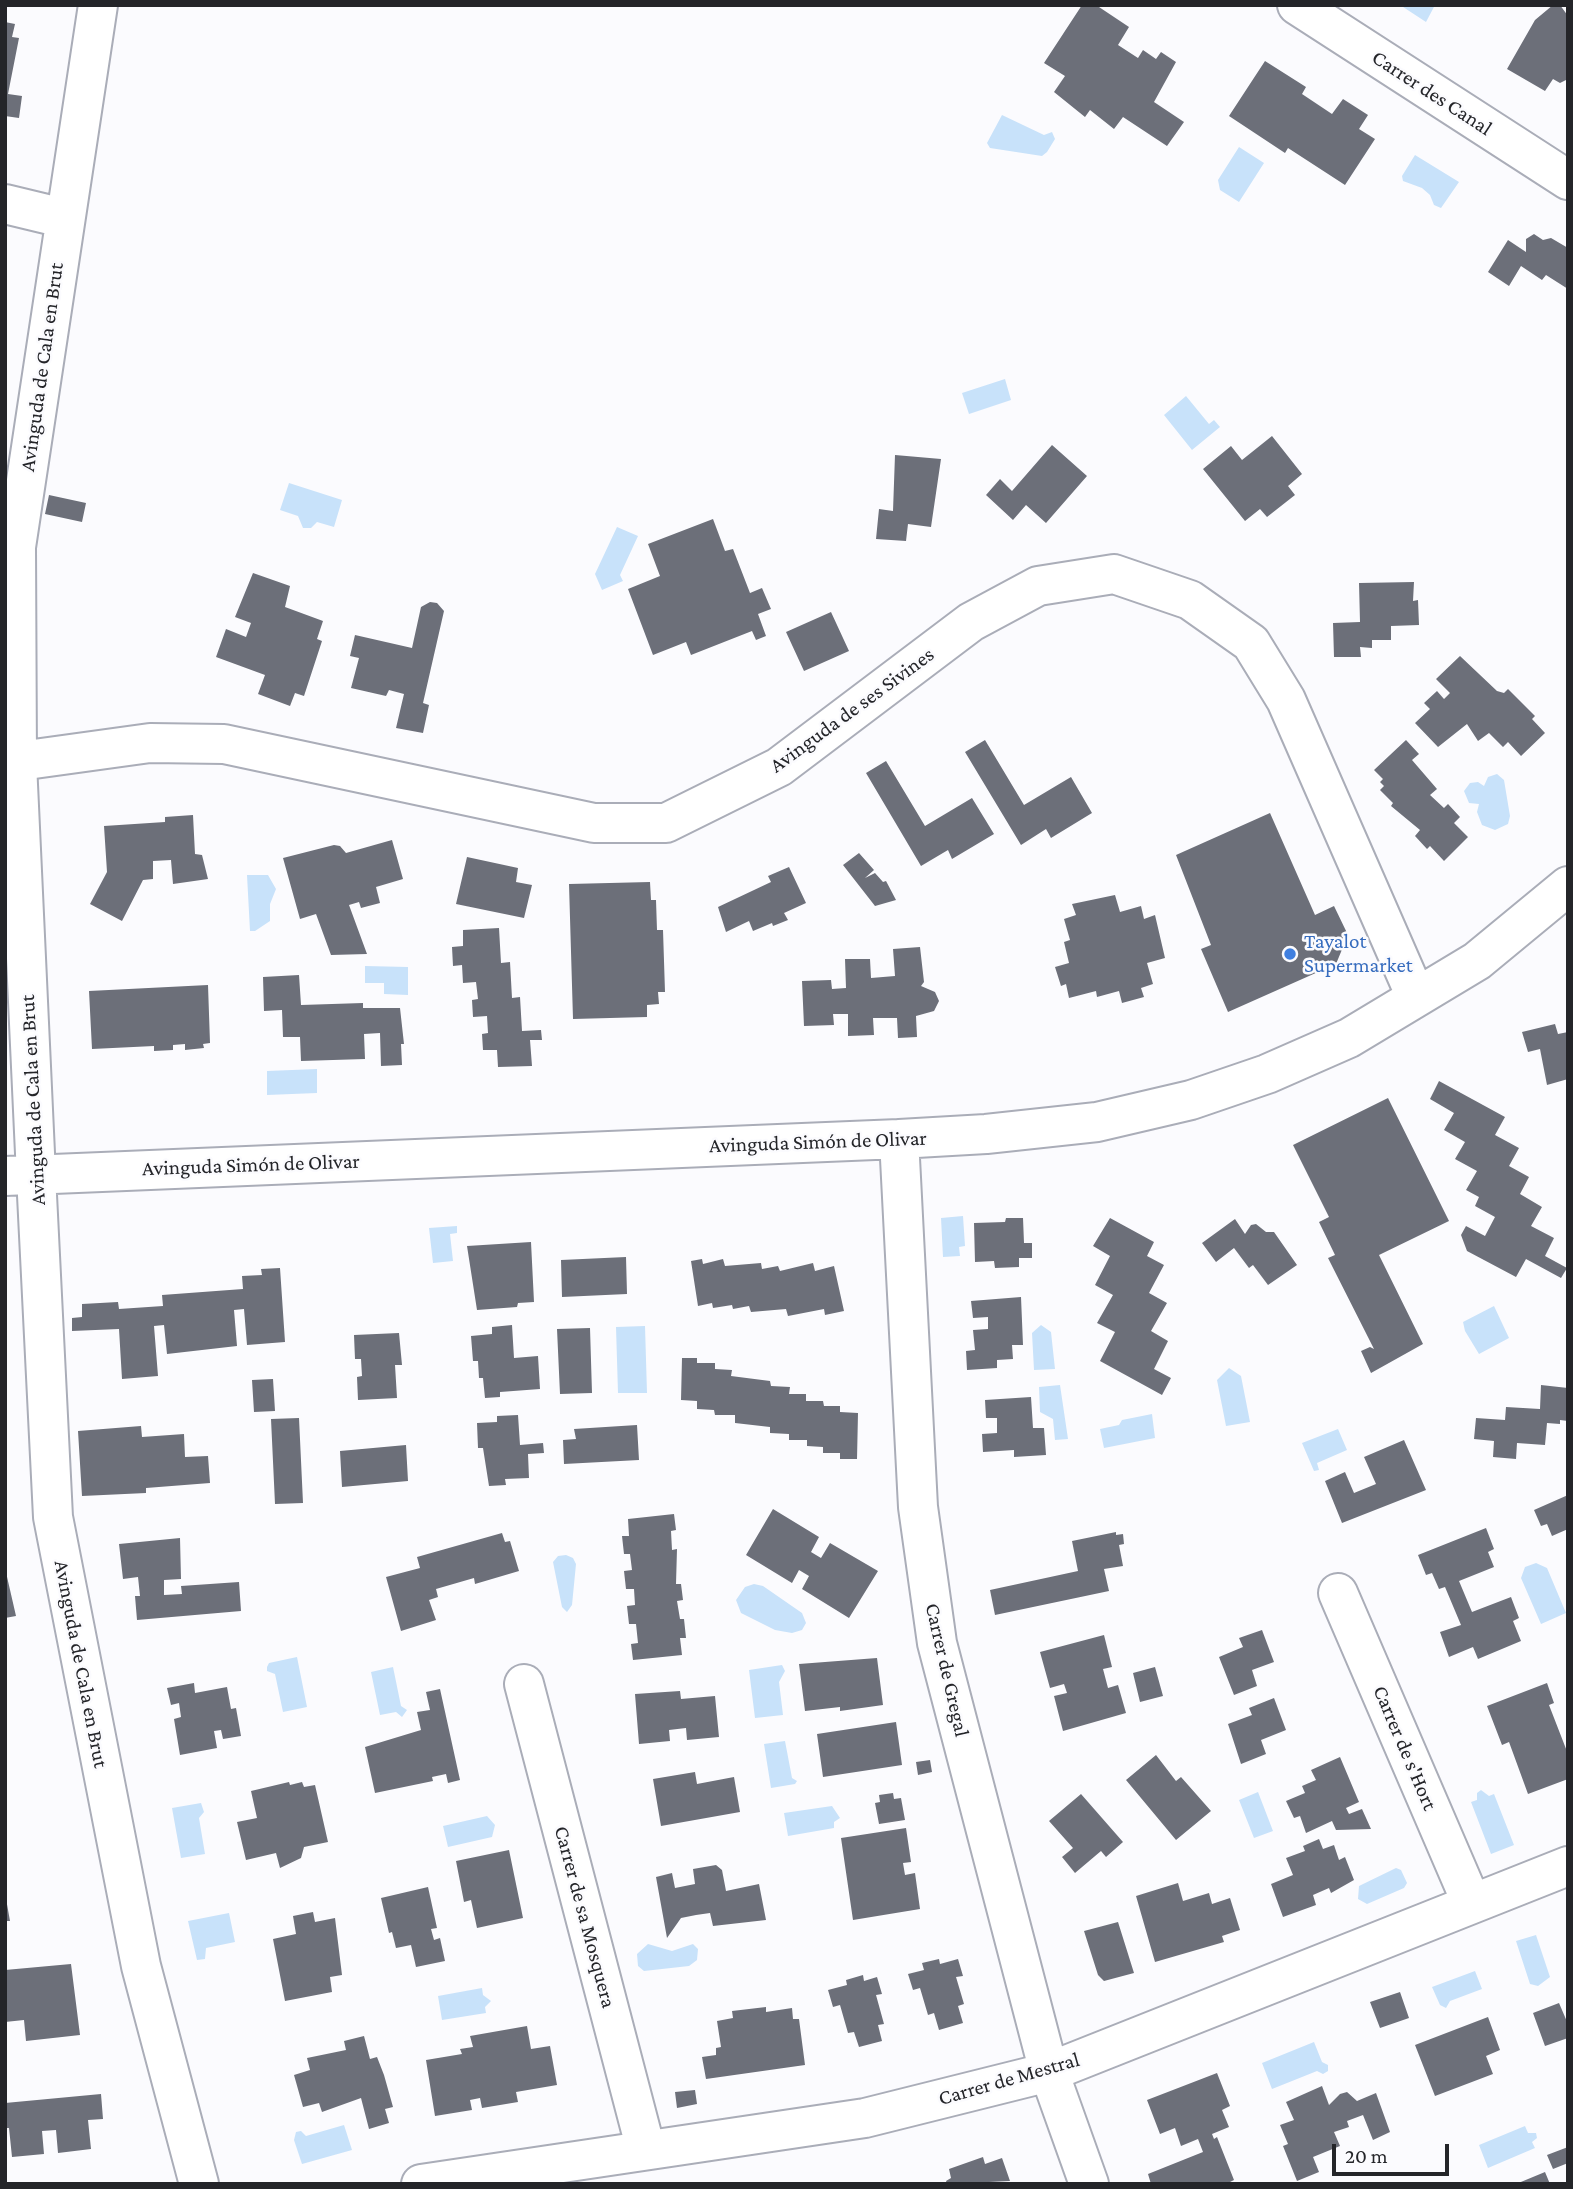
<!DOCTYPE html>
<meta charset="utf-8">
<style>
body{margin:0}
#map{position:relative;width:1573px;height:2189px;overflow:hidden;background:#fbfbfe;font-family:"Crimson Pro",serif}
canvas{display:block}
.frame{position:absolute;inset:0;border:7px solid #242529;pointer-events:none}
.scale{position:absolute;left:1332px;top:2144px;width:117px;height:32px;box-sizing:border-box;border:4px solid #242529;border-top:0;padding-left:9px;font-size:21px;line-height:24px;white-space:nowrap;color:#242529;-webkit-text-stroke:5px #fbfbfe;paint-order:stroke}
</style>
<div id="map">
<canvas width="1573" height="2189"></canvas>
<div class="frame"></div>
<div class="scale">20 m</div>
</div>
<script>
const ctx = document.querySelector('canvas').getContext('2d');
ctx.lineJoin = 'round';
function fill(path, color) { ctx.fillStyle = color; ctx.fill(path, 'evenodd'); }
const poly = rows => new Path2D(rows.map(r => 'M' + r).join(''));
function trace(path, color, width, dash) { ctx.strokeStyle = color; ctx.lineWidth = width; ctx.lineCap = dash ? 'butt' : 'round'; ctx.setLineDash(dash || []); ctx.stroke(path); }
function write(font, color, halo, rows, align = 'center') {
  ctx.font = font + ' "Crimson Pro",serif'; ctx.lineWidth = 5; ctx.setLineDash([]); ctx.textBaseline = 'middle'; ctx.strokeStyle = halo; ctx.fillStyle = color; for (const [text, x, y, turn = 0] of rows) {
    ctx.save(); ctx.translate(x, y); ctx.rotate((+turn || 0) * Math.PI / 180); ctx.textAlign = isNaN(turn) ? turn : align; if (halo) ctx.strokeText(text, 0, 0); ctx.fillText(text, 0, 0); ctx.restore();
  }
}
fill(poly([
 [1400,5,1435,5,1426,22],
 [1002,115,1044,135,1052,132,1055,139,1047,152,1042,156,990,148,987,143],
 [1239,147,1264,163,1239,202,1220,190,1218,180],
 [1415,155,1459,182,1441,208,1434,205,1430,195,1422,188,1403,181,1402,176],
 [1005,379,1011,400,969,414,962,393],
 [1186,396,1209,424,1214,420,1220,427,1192,450,1164,415],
 [289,483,342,500,334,527,317,522,311,528,303,528,298,516,280,510],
 [617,527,638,536,620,575,623,581,602,590,595,574],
 [1497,774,1504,780,1510,816,1508,824,1495,830,1482,825,1477,812,1479,804,1469,803,1464,791,1470,783,1478,782,1484,786,1488,777],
 [247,875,268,875,276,889,270,904,270,921,255,931,250,931],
 [365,966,408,967,408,995,384,994,384,983,365,983],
 [317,1069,317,1093,267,1095,267,1071],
 [963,1216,965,1246,959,1247,960,1256,943,1257,941,1218],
 [457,1226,457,1233,450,1234,453,1261,433,1263,429,1228],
 [1494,1306,1509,1338,1479,1354,1465,1331,1463,1322],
 [1041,1325,1051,1332,1055,1369,1034,1370,1032,1333],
 [645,1326,647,1393,618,1393,616,1327],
 [1229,1368,1241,1376,1250,1422,1226,1426,1217,1380],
 [1060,1385,1068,1439,1055,1440,1053,1419,1040,1412,1039,1387],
 [1152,1414,1155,1438,1104,1448,1100,1429,1119,1425,1122,1420],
 [1338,1429,1347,1450,1317,1463,1319,1470,1314,1471,1302,1443],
 [566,1555,573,1558,576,1564,572,1605,567,1612,562,1607,553,1562,558,1556],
 [1536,1563,1547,1568,1566,1613,1541,1624,1521,1578,1525,1567],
 [754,1584,763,1586,802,1613,806,1623,802,1630,792,1633,775,1630,741,1613,736,1600,745,1587],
 [297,1657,307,1707,283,1712,275,1674,267,1671,267,1667,269,1663],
 [782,1665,785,1671,779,1682,783,1715,755,1718,749,1670],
 [393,1667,401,1706,407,1710,402,1717,396,1712,380,1715,371,1672],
 [785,1741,792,1778,797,1781,795,1784,771,1788,764,1744],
 [1481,1790,1489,1796,1494,1794,1514,1845,1491,1854,1471,1802,1477,1800,1477,1793],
 [1258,1792,1273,1831,1254,1838,1239,1800],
 [201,1803,204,1812,199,1818,205,1854,181,1858,172,1808],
 [832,1806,840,1818,834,1822,834,1828,788,1836,784,1813],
 [487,1816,495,1825,492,1837,448,1847,443,1826],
 [1396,1868,1401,1870,1407,1883,1404,1888,1367,1904,1358,1899,1359,1886],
 [229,1913,235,1942,206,1948,205,1959,197,1960,188,1921],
 [1536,1935,1550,1977,1538,1986,1530,1984,1516,1941],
 [648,1944,672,1951,693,1944,698,1949,697,1960,689,1966,644,1971,638,1966,637,1954],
 [1475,1971,1482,1989,1450,2001,1446,2008,1440,2005,1432,1987],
 [482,1988,483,1995,491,2001,485,2007,486,2013,442,2020,438,1996],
 [1314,2042,1322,2062,1328,2065,1328,2071,1323,2074,1317,2071,1272,2089,1262,2063],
 [344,2125,352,2150,302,2164,294,2140,296,2132,301,2131,306,2136],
 [1525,2126,1528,2133,1536,2133,1537,2138,1532,2142,1535,2148,1488,2168,1479,2145]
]), '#c8e2fa');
fill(poly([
 [1082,5,1096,5,1129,27,1118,45,1138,58,1143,50,1156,59,1161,52,1176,62,1154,102,1184,122,1167,146,1123,117,1114,129,1090,110,1085,117,1054,92,1065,76,1044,63],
 [1553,5,1560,5,1568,16,1568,79,1560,83,1553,79,1545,91,1507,69,1535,20],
 [5,22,15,24,12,37,19,38,8,94,22,96,19,118,5,116],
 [1265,61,1306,87,1302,94,1332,114,1343,99,1368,115,1359,129,1375,139,1345,185,1288,148,1285,153,1229,116],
 [1534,234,1543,240,1551,238,1568,248,1568,289,1546,275,1542,280,1521,266,1509,286,1488,272,1508,240,1526,252,1526,239],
 [1272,436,1302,474,1288,486,1295,495,1267,517,1260,509,1245,521,1203,469,1231,446,1242,460],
 [1052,445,1087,476,1046,523,1026,505,1013,520,986,495,1000,479,1012,491],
 [895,455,941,459,931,527,908,524,906,541,876,539,879,509,893,511],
 [49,495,86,503,82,522,45,514],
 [713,519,725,551,733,549,750,593,762,588,771,609,758,614,766,636,756,640,752,631,691,655,686,642,653,655,628,589,660,576,648,544],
 [253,573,290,586,285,607,323,621,317,639,322,641,304,696,295,693,290,706,258,694,265,675,216,657,226,629,246,637,251,623,235,617],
 [1414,582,1413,601,1418,600,1419,625,1391,626,1391,640,1372,640,1372,648,1360,647,1361,657,1334,657,1333,623,1360,622,1359,583],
 [430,602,437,603,444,611,423,703,429,705,423,733,396,728,404,694,389,690,386,696,351,688,359,658,350,656,355,635,412,648,421,607],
 [831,612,849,651,804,671,786,632],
 [1460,656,1497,691,1504,693,1508,689,1535,716,1532,719,1545,733,1521,756,1508,742,1503,747,1489,733,1478,741,1467,724,1438,747,1415,723,1430,709,1424,703,1437,691,1444,699,1450,693,1436,679],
 [985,740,1024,805,1071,777,1092,813,1051,838,1046,829,1021,845,965,752],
 [1406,740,1419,754,1412,760,1437,789,1430,795,1444,808,1448,804,1460,817,1454,823,1468,837,1444,861,1430,846,1427,849,1415,836,1420,830,1391,806,1393,803,1380,790,1384,786,1380,782,1383,779,1374,770],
 [886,761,925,826,972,798,994,834,952,859,948,850,921,866,866,773],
 [1270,813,1315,915,1334,906,1348,935,1336,964,1228,1012,1201,949,1211,945,1176,855],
 [193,815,195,854,202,855,208,879,173,884,171,860,153,861,153,879,143,880,122,921,90,904,107,872,104,826,165,822,165,817],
 [392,840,403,879,376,887,380,903,361,908,359,902,349,905,367,954,331,955,316,914,300,919,283,858,334,845,340,846,346,853],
 [859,853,874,870,865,878,875,873,883,882,886,881,896,900,875,906,843,865],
 [467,857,518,868,516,882,532,885,524,918,456,904],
 [789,867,806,903,784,913,788,920,773,926,772,923,753,931,749,921,726,932,718,907,771,882,768,876],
 [650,882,651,900,656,900,657,930,663,930,665,992,658,992,659,1004,647,1005,647,1017,573,1019,569,884],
 [1115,895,1120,912,1141,906,1144,919,1155,915,1165,958,1147,963,1153,984,1141,988,1144,997,1122,1003,1119,991,1097,997,1096,991,1069,998,1066,984,1061,986,1055,967,1069,963,1064,942,1070,940,1064,919,1076,915,1072,904],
 [499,928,501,963,510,962,512,998,520,997,522,1031,541,1030,542,1040,530,1040,532,1066,498,1067,497,1050,483,1050,482,1034,488,1033,487,1016,473,1017,472,1000,478,999,476,982,463,983,462,965,453,966,452,947,463,946,463,930],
 [920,947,924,982,921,986,935,992,939,1001,934,1011,916,1016,917,1037,898,1038,897,1018,873,1018,874,1035,848,1036,848,1014,833,1014,834,1025,804,1026,802,981,831,980,832,989,846,988,845,959,870,959,871,978,895,976,893,949],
 [299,975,301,1005,363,1003,363,1008,400,1008,404,1044,401,1044,402,1065,381,1066,380,1033,364,1034,365,1059,301,1061,300,1037,283,1037,282,1010,264,1011,263,977],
 [208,985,210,1043,203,1044,204,1048,185,1050,185,1044,173,1045,173,1050,154,1051,154,1046,92,1049,89,991],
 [1555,1024,1558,1034,1568,1032,1568,1079,1547,1085,1540,1049,1528,1052,1522,1032],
 [1439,1081,1505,1117,1495,1135,1519,1148,1509,1166,1529,1177,1520,1194,1542,1207,1531,1226,1554,1238,1545,1256,1567,1268,1561,1278,1526,1259,1516,1277,1467,1251,1461,1235,1466,1226,1485,1236,1495,1217,1475,1206,1479,1197,1466,1190,1477,1171,1455,1159,1465,1142,1444,1130,1454,1113,1430,1099],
 [1388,1098,1449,1221,1379,1255,1423,1344,1371,1373,1361,1351,1370,1347,1374,1349,1328,1258,1335,1255,1319,1222,1329,1217,1293,1145],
 [1006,1218,1023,1218,1024,1243,1032,1243,1032,1258,1019,1258,1019,1267,995,1268,994,1261,975,1262,974,1223,1005,1222],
 [1110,1218,1154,1242,1147,1256,1164,1265,1149,1293,1167,1303,1151,1331,1168,1341,1154,1369,1171,1378,1162,1395,1100,1361,1115,1332,1097,1323,1113,1295,1095,1285,1110,1256,1093,1246],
 [1235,1219,1245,1234,1251,1225,1256,1224,1266,1232,1274,1232,1297,1265,1268,1285,1253,1265,1249,1268,1234,1248,1216,1262,1202,1243],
 [531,1242,534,1302,518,1303,517,1307,477,1310,467,1246],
 [626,1257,627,1294,562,1297,561,1260],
 [702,1259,703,1264,723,1259,725,1266,761,1263,762,1269,778,1266,780,1271,813,1263,815,1271,834,1266,844,1311,825,1315,824,1309,788,1316,786,1309,751,1312,749,1306,733,1309,732,1305,713,1308,712,1303,698,1306,691,1261],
 [280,1268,285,1342,247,1345,244,1309,234,1310,237,1346,167,1354,164,1325,154,1326,158,1376,122,1379,119,1329,72,1331,72,1318,82,1317,82,1304,118,1302,119,1309,163,1306,162,1295,243,1289,242,1276,262,1275,261,1269],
 [1021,1297,1023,1345,1012,1345,1013,1359,997,1360,997,1368,967,1370,966,1351,975,1350,973,1330,988,1329,988,1317,973,1318,971,1301],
 [512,1325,514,1358,538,1356,540,1389,500,1392,500,1397,485,1398,483,1378,479,1378,478,1361,473,1361,471,1336,492,1334,492,1327],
 [590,1328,592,1393,560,1394,557,1329],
 [399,1333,402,1365,395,1365,397,1398,358,1400,357,1377,362,1376,361,1359,355,1359,354,1335],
 [682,1358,697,1358,697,1363,715,1363,715,1369,732,1370,731,1376,770,1381,771,1386,790,1387,789,1394,806,1394,806,1401,823,1401,824,1406,840,1406,840,1412,858,1413,857,1459,840,1459,840,1453,823,1453,823,1447,807,1446,807,1440,789,1440,789,1434,770,1433,770,1427,735,1423,735,1415,715,1415,714,1410,697,1409,697,1401,681,1400],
 [273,1379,275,1411,254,1412,252,1380],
 [1541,1385,1568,1388,1568,1421,1560,1420,1560,1424,1547,1423,1545,1445,1517,1443,1516,1459,1493,1457,1494,1441,1474,1439,1476,1418,1505,1420,1506,1407,1540,1409],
 [1031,1397,1033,1428,1044,1428,1046,1455,1014,1457,1014,1450,983,1452,982,1434,997,1433,997,1418,986,1418,985,1400],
 [518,1415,520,1445,543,1443,544,1453,528,1454,529,1478,505,1479,506,1485,489,1486,483,1448,478,1448,477,1423,497,1422,497,1416],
 [299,1418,303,1503,275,1504,271,1419],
 [637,1425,639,1460,564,1464,563,1440,576,1439,574,1429],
 [141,1426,142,1437,184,1434,185,1457,208,1456,210,1483,146,1488,146,1493,82,1496,78,1431],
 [1404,1440,1426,1490,1342,1523,1325,1481,1345,1472,1354,1493,1376,1484,1364,1457],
 [406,1445,408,1481,342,1487,340,1451],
 [1568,1495,1568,1529,1552,1536,1547,1524,1541,1526,1534,1510],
 [773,1509,819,1537,811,1552,821,1558,830,1543,878,1571,849,1618,802,1589,809,1576,799,1570,792,1583,746,1555],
 [674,1514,676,1530,671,1531,672,1550,677,1549,676,1584,681,1584,683,1600,677,1601,680,1619,684,1619,686,1638,680,1638,682,1655,633,1660,631,1644,638,1643,636,1624,629,1624,627,1606,635,1605,634,1589,626,1589,624,1571,632,1570,630,1554,624,1554,622,1536,629,1536,628,1519],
 [1486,1528,1494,1549,1488,1552,1494,1567,1459,1581,1472,1612,1511,1597,1519,1618,1513,1621,1521,1641,1478,1659,1473,1647,1449,1657,1440,1632,1461,1625,1445,1587,1439,1589,1432,1573,1426,1575,1418,1555],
 [1116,1532,1116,1535,1123,1534,1124,1544,1119,1545,1123,1566,1104,1569,1109,1591,995,1615,990,1590,1078,1571,1072,1541],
 [502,1533,505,1542,510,1541,519,1571,475,1584,474,1578,436,1589,438,1597,429,1600,436,1620,401,1631,386,1577,420,1568,417,1557],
 [180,1538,181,1579,164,1580,164,1595,182,1594,181,1586,239,1582,241,1611,137,1620,135,1596,140,1596,138,1577,123,1579,119,1544],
 [5,1568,16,1616,5,1618],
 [1262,1630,1274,1662,1252,1670,1257,1686,1234,1695,1219,1657,1243,1647,1239,1638],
 [1104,1635,1112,1667,1103,1669,1108,1688,1118,1685,1126,1713,1063,1731,1054,1696,1067,1693,1064,1684,1050,1688,1040,1652],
 [877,1658,883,1705,840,1711,840,1707,805,1711,799,1664],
 [1155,1667,1163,1696,1140,1702,1133,1673],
 [194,1683,195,1693,227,1687,231,1709,236,1708,241,1736,223,1739,221,1730,214,1731,217,1748,180,1755,174,1719,181,1717,179,1703,171,1705,167,1688],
 [1547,1683,1554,1703,1549,1705,1568,1754,1568,1779,1528,1794,1509,1742,1502,1745,1487,1706],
 [440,1689,460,1780,448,1783,446,1774,432,1777,433,1781,375,1793,365,1747,421,1730,417,1712,430,1710,426,1692],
 [680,1691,681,1699,715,1696,719,1737,687,1740,686,1728,669,1730,670,1741,639,1744,635,1694],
 [1274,1698,1286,1730,1261,1740,1266,1754,1241,1764,1228,1724,1252,1715,1249,1708],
 [896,1722,902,1765,823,1777,817,1734],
 [1156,1755,1176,1781,1181,1777,1211,1811,1176,1840,1126,1780],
 [1340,1757,1359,1802,1346,1808,1349,1814,1362,1809,1371,1829,1336,1830,1332,1821,1306,1833,1300,1816,1294,1818,1286,1801,1305,1793,1302,1786,1316,1780,1311,1770],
 [930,1760,932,1772,918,1775,916,1762],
 [695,1772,697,1784,734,1777,740,1812,661,1826,653,1779],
 [289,1782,290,1785,302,1782,304,1787,315,1785,328,1842,304,1847,301,1858,280,1868,276,1853,246,1860,237,1822,257,1818,251,1791],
 [893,1793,894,1799,901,1798,905,1820,879,1824,875,1803,880,1802,879,1795],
 [1081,1794,1123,1842,1106,1857,1101,1851,1075,1873,1062,1857,1073,1848,1049,1821],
 [906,1828,911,1862,903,1863,905,1875,915,1873,920,1909,853,1920,841,1838],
 [1319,1839,1323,1849,1334,1845,1339,1860,1345,1857,1354,1880,1331,1893,1329,1888,1313,1895,1316,1905,1283,1917,1271,1884,1293,1875,1286,1858,1305,1851,1303,1846],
 [509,1850,523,1918,477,1928,471,1900,464,1902,456,1861],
 [716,1865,722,1870,726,1891,759,1884,766,1920,713,1926,710,1913,696,1915,681,1918,667,1938,656,1877,672,1873,675,1888,695,1884,693,1869],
 [1178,1883,1183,1901,1209,1893,1212,1904,1230,1898,1240,1930,1222,1936,1224,1942,1155,1962,1136,1896],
 [428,1887,437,1928,431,1929,434,1940,440,1938,445,1961,416,1967,411,1945,396,1948,392,1932,389,1933,381,1898],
 [5,1893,10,1921,5,1921],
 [313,1912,315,1922,335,1918,342,1975,330,1977,332,1992,285,2001,273,1939,296,1934,293,1916],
 [1118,1922,1134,1973,1104,1981,1098,1975,1084,1931],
 [939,1959,940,1964,958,1959,963,1976,956,1977,964,2004,958,2006,963,2023,939,2030,934,2013,928,2015,920,1988,913,1990,908,1974,924,1970,922,1963],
 [71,1964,80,2035,26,2041,24,2020,5,2022,5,1970],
 [863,1975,864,1981,877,1977,882,1994,876,1995,884,2024,878,2025,882,2041,859,2047,854,2032,848,2033,840,2005,833,2007,828,1990,847,1985,846,1980],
 [1400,1992,1409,2018,1380,2028,1370,2002],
 [1559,2003,1568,2024,1568,2038,1545,2046,1533,2013],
 [766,2007,766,2012,792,2008,793,2019,799,2019,805,2065,706,2079,702,2057,716,2055,716,2048,721,2047,717,2021,733,2018,732,2011],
 [1488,2017,1500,2050,1486,2056,1493,2074,1435,2096,1415,2045],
 [527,2026,531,2049,550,2046,557,2085,516,2092,518,2102,482,2108,480,2098,470,2100,472,2110,435,2116,426,2060,462,2054,460,2049,473,2047,470,2036],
 [364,2036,370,2059,377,2057,384,2075,393,2107,385,2109,389,2123,369,2129,361,2098,322,2112,319,2103,303,2107,294,2075,310,2070,307,2058,346,2050,344,2041],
 [1217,2073,1230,2106,1222,2110,1229,2127,1212,2134,1214,2139,1217,2137,1234,2180,1226,2184,1151,2184,1148,2174,1203,2152,1198,2139,1181,2146,1175,2128,1160,2134,1147,2100],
 [1322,2086,1329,2105,1340,2094,1347,2092,1357,2101,1376,2093,1390,2132,1373,2140,1363,2115,1347,2121,1349,2127,1334,2132,1340,2146,1313,2157,1319,2172,1297,2181,1283,2146,1288,2144,1280,2125,1294,2120,1286,2102],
 [695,2090,697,2104,677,2108,675,2092],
 [101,2094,103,2119,88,2120,91,2149,58,2153,56,2130,42,2131,44,2154,12,2157,9,2128,5,2128,5,2103],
 [1568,2147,1568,2163,1553,2169,1547,2155],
 [983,2157,985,2164,1002,2158,1010,2181,947,2184,946,2181,951,2178,949,2169],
 [1545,2172,1550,2184,1516,2184]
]), '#6c6f79');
const minor = poly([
 [98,5,16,547,17,763,36,1175,53,1517,141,1966,199,2184],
 [1297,5,1568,180],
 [5,204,63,218],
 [5,763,150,743,224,744,594,823,666,823,779,767,971,622,1038,586,1114,574,1190,600,1251,643,1286,700,1416,997],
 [899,1139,918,1507,937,1643,1049,2072,1089,2184],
 [5,1176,899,1139,986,1134,1097,1122,1191,1100,1267,1074,1349,1038,1477,961,1568,886],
 [1338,1593,1472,1904],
 [524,1684,646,2150],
 [421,2184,865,2118,1049,2072,1568,1866]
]);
trace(minor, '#aaadb8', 42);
trace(minor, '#fff', 38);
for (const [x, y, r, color] of [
 [1290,954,7,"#3f7fe0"]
]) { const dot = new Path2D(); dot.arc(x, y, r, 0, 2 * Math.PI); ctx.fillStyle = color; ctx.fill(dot); trace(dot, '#fbfbfe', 2.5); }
write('21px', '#242529', '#fbfbfe', [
 ["Carrer des Canal",1432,93,33],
 ["Avinguda de Cala en Brut",42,367,-82],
 ["Avinguda de ses Sivines",852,710,-36],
 ["Avinguda de Cala en Brut",33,1100,-93],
 ["Avinguda Simón de Olivar",818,1142,-2],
 ["Avinguda Simón de Olivar",251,1165,-2],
 ["Avinguda de Cala en Brut",81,1664,79],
 ["Carrer de Gregal",947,1670,77],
 ["Carrer de s'Hort",1405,1748,67],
 ["Carrer de sa Mosquera",585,1917,75],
 ["Carrer de Mestral",1009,2079,-16]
]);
write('21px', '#366cbe', '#fbfbfe', [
 ["Tayalot",1304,942],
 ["Supermarket",1304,966]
], 'left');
</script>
